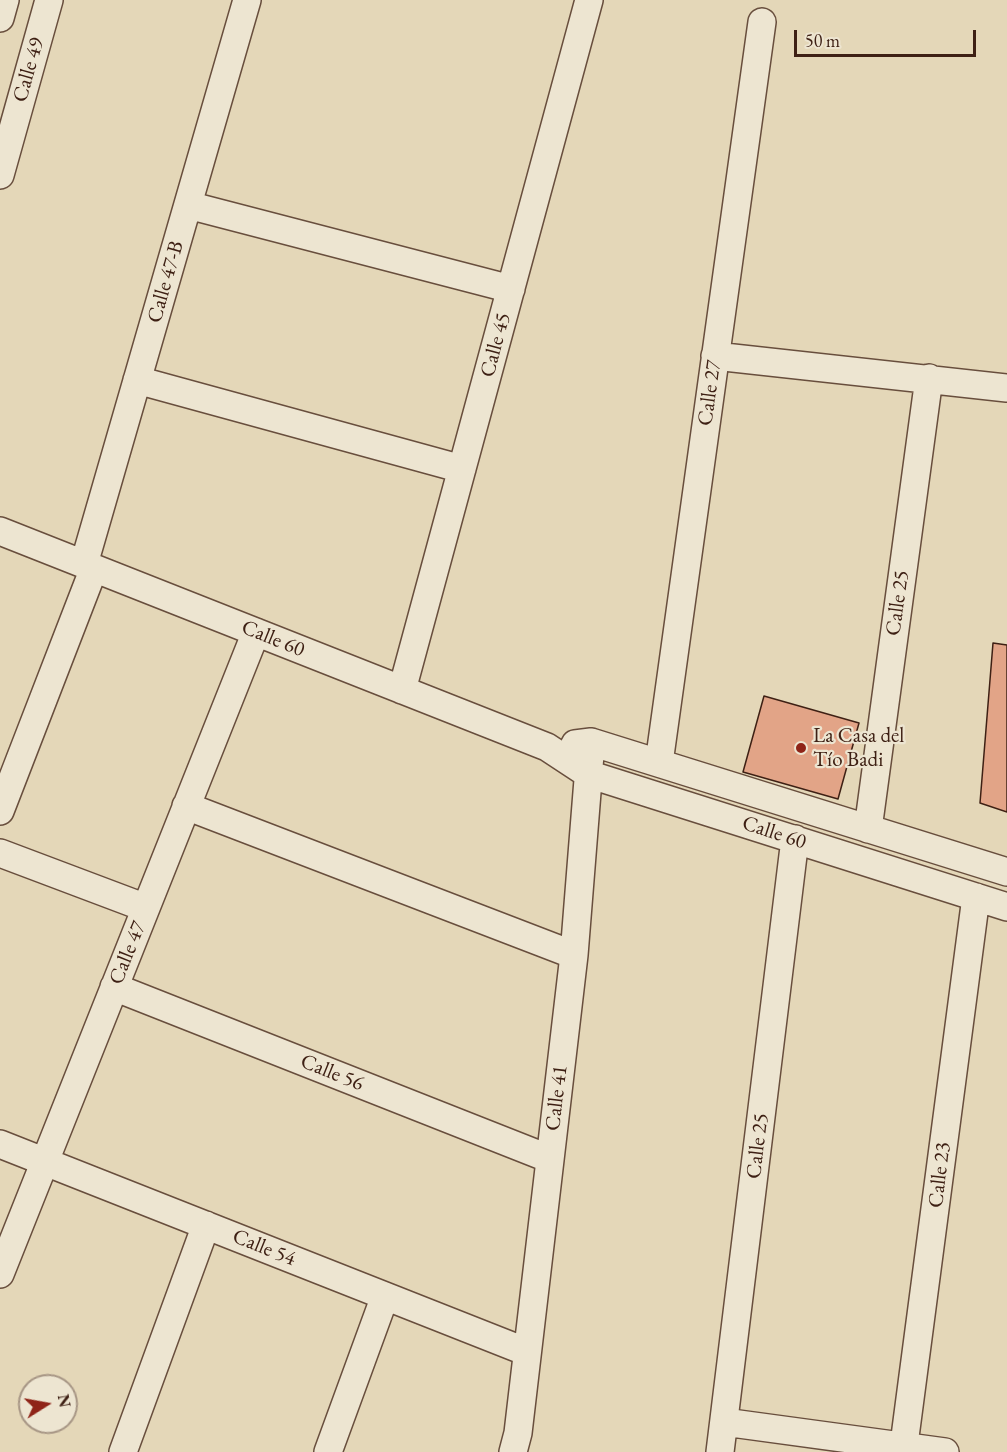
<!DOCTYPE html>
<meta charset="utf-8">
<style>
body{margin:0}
#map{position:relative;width:1007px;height:1452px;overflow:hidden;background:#e4d7b8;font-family:"EB Garamond",serif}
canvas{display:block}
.north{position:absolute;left:18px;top:1374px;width:60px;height:60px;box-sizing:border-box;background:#ede5d1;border:2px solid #a79685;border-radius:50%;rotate:79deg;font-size:16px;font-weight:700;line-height:24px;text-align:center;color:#3e2014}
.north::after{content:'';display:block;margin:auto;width:21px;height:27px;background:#8f2418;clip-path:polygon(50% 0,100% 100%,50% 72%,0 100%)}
.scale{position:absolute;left:794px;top:30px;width:182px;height:27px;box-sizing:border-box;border:3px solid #3e2014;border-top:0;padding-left:8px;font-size:18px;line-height:21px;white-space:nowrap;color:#3e2014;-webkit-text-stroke:4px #ede5d1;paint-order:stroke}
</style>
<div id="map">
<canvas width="1007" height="1452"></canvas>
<div class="north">N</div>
<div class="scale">50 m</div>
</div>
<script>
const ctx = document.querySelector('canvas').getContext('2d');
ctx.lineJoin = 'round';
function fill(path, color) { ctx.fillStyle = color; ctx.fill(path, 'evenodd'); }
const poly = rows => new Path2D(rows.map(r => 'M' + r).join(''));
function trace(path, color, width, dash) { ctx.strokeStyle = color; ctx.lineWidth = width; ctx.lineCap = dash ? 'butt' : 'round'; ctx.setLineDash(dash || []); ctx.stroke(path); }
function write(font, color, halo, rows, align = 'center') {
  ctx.font = font + ' "EB Garamond",serif'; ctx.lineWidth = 4.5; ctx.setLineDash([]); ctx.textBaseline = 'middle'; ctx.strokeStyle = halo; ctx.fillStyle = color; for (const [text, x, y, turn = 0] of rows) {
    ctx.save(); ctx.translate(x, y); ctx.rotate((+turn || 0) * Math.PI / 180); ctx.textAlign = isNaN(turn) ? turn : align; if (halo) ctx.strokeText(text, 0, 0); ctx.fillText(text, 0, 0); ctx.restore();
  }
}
const building = poly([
 [993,643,1007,645,1007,812,980,803,993,643],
 [764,696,859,723,838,799,743,772,764,696]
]);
fill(building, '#e2a487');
trace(building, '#3e2014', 1.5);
const minor = poly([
 [0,18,5,0],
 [0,175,49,0],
 [188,205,511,289],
 [715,356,1007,388],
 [137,380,462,469],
 [0,531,547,747,588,774,1007,907],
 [84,564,247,0],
 [402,690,589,0],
 [575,744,591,742,1007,872],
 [659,763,762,22],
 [186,806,574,955],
 [0,811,94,568],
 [868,829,929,378],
 [0,853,146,908],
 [114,987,550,1159],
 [0,1144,527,1352],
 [0,1274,256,632],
 [724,1422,945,1452],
 [123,1452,206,1225],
 [328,1452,385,1296],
 [513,1452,518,1433,574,955,591,742],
 [720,1452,795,839],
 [903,1452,976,897]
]);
trace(minor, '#684e3d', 30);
trace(minor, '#ede5d1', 27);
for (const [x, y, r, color] of [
 [801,748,6,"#8f2418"]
]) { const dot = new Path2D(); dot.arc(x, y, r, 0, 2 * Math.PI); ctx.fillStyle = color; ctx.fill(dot); trace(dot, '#ede5d1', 2); }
write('21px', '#3e2014', '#ede5d1', [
 ["Calle 49",29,70,-74],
 ["Calle 47-B",166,282,-74],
 ["Calle 45",496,345,-75],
 ["Calle 27",710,393,-82],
 ["Calle 25",898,603,-82],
 ["Calle 60",273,639,22],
 ["Calle 60",774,833,18],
 ["Calle 47",128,953,-68],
 ["Calle 56",332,1073,22],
 ["Calle 41",557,1098,-83],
 ["Calle 25",758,1146,-83],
 ["Calle 23",940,1175,-83],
 ["Calle 54",264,1248,22]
]);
write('21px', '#3e2014', '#ede5d1', [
 ["La Casa del",813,736],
 ["Tío Badi",813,760]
], 'left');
</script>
